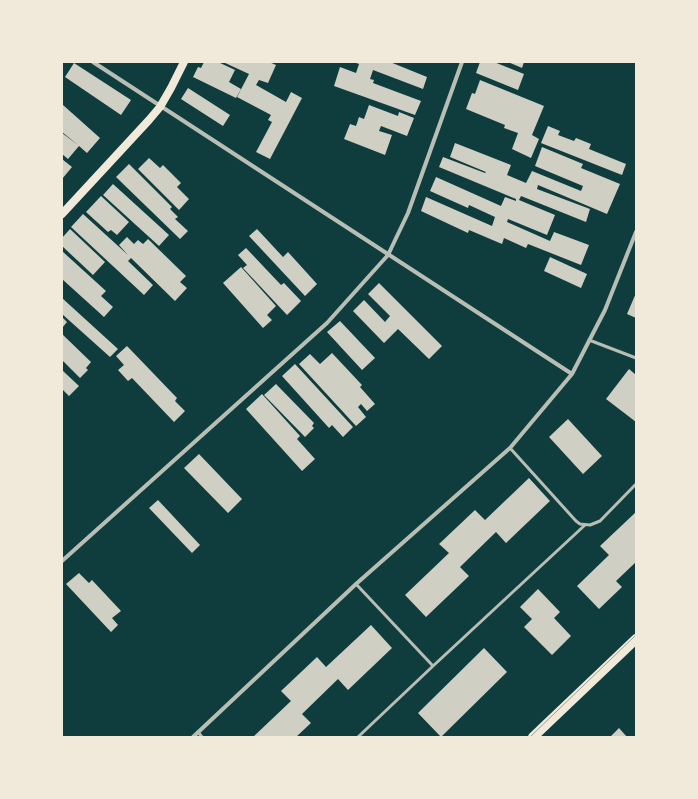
<!DOCTYPE html>
<style>
body{margin:0}
#map{position:relative;width:698px;height:799px;overflow:hidden;background:#0f3d3e;font-family:"Titillium Web",sans-serif}
canvas{display:block}
.frame{position:absolute;inset:0;border:63px solid #f1e9da;pointer-events:none}
</style>
<div id="map">
<canvas width="698" height="799"></canvas>
<div class="frame"></div>
</div>
<script>
const ctx = document.querySelector('canvas').getContext('2d');
ctx.lineJoin = 'round';
function fill(path, color) { ctx.fillStyle = color; ctx.fill(path, 'evenodd'); }
const poly = rows => new Path2D(rows.map(r => 'M' + r).join(''));
function trace(path, color, width, dash) { ctx.strokeStyle = color; ctx.lineWidth = width; ctx.lineCap = dash ? 'butt' : 'round'; ctx.setLineDash(dash || []); ctx.stroke(path); }
fill(poly([
 [204,62,218,62,235,70,229,82,241,89,236,98,193,77,198,67,201,68],
 [223,62,269,62,276,65,268,83,259,80,256,85,286,102,291,92,302,98,270,159,256,152,272,122,268,120,271,115,237,97,249,74],
 [354,62,390,62,427,77,423,89,373,70,370,79,374,80,373,83,421,101,415,115,334,86,340,67,356,73,359,64],
 [480,62,494,62,524,74,518,90,476,73],
 [508,62,524,62,522,68],
 [74,63,131,100,121,115,65,77],
 [480,80,544,106,532,135,539,139,531,158,512,149,518,133,504,128,505,125,466,109,472,93,475,94],
 [188,88,230,115,223,126,181,99],
 [63,105,100,138,87,153,79,146,68,159,62,154,62,133,78,145,62,132],
 [369,105,398,116,399,112,414,118,407,136,381,126,379,131,392,135,385,155,344,139,350,124,356,126,359,117,364,119],
 [548,126,560,131,558,135,574,141,576,138,591,144,589,149,626,164,622,175,541,143],
 [455,143,511,165,507,175,526,183,532,171,581,191,583,186,535,166,542,147,583,164,581,168,620,184,607,214,538,185,537,189,590,209,586,222,521,196,519,200,555,215,547,235,508,219,507,222,550,241,554,232,589,245,581,265,528,244,526,248,504,238,502,244,469,230,468,233,421,211,426,197,492,226,495,217,469,205,468,208,430,191,436,177,501,206,505,197,516,201,516,199,439,167,443,157,485,173,486,172,450,157],
 [149,158,160,168,163,165,181,183,177,187,189,199,179,210,138,169],
 [62,159,72,167,62,179],
 [129,164,172,207,170,209,178,217,175,219,188,231,180,239,116,177],
 [113,184,169,235,159,246,103,195],
 [101,196,129,222,117,235,111,230,108,232,86,212],
 [83,214,128,255,119,245,127,237,134,244,138,240,143,244,148,239,186,276,180,282,187,288,175,301,131,258,128,261,153,285,144,295,71,227],
 [70,229,105,262,93,275,62,246,62,238],
 [257,229,283,257,288,252,317,284,305,296,249,236],
 [246,248,281,285,284,283,301,301,287,315,243,268,247,265,238,255],
 [62,251,106,291,101,296,113,307,104,317,62,279],
 [550,257,587,274,581,288,544,271],
 [241,267,276,306,267,315,272,320,263,328,223,283],
 [379,283,442,346,429,359,398,329,384,343,353,311,364,300,385,322,390,316,368,294],
 [636,293,636,318,627,314],
 [62,298,118,349,110,357,62,314],
 [62,317,67,322,62,328],
 [340,321,375,358,362,370,327,332],
 [62,334,91,362,86,368,88,370,80,378,62,360],
 [127,346,177,398,175,401,185,411,174,422,132,378,128,381,118,370,124,365,116,356],
 [332,353,362,385,360,387,375,404,367,411,361,404,358,407,366,417,356,426,299,364,310,354,320,364],
 [295,364,353,427,343,437,332,425,329,428,282,376],
 [629,369,636,375,636,422,606,399],
 [62,370,79,386,69,396,62,389],
 [276,384,314,423,312,426,314,428,305,437,264,395],
 [262,394,300,436,297,439,315,459,302,471,246,409],
 [568,419,602,456,583,474,549,437],
 [199,454,242,499,228,513,184,468],
 [529,478,550,501,506,543,496,532,460,567,469,576,426,617,405,595,449,553,439,544,475,510,485,520],
 [158,500,200,545,192,553,149,508],
 [636,512,636,562,616,581,622,587,599,609,577,586,609,555,600,546],
 [79,573,89,583,92,580,121,611,112,618,118,625,111,632,66,584],
 [538,589,560,612,554,618,571,636,552,655,524,627,532,619,520,607],
 [371,625,392,648,348,690,338,679,302,714,311,723,296,737,253,737,291,701,281,691,317,657,326,667],
 [484,648,507,672,441,737,418,713],
 [619,728,627,737,610,737]
]), '#cfcfc3');
trace(poly([
 [589,340,636,358],
 [510,448,576,521,580,524,590,525,600,521,636,484],
 [356,584,433,666,585,525],
 [198,732,202,737],
 [358,737,433,666]
]), '#b8beb3', 3);
trace(poly([
 [93,62,572,374],
 [62,561,327,323,388,255,408,213,462,62],
 [193,737,356,584,510,448,572,374,605,310,636,232]
]), '#b8beb3', 4);
trace(poly([
 [62,214,149,120,160,107,171,88,184,62]
]), '#f1e9da', 8);
trace(poly([
 [533,737,636,639]
]), '#f1e9da', 10);
trace(poly([
 [530,737,636,635]
]), '#97a49c', 1);
</script>
